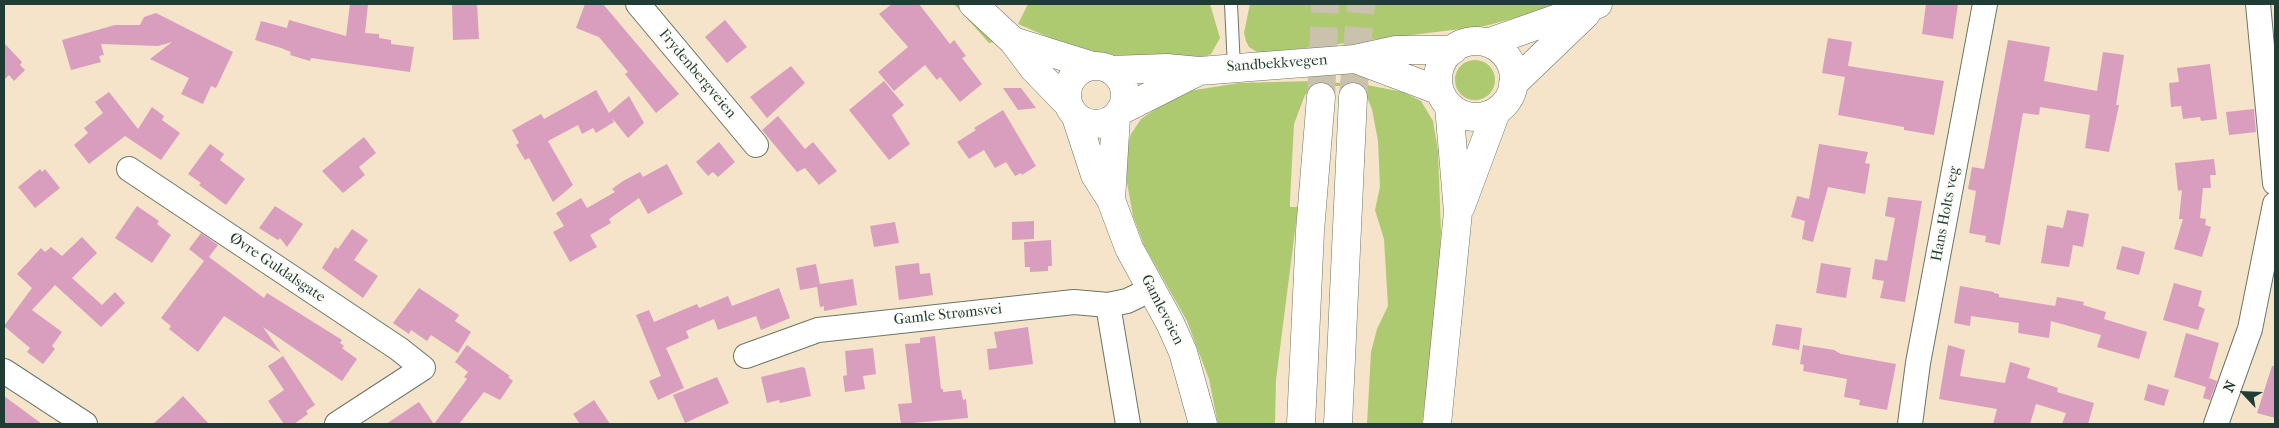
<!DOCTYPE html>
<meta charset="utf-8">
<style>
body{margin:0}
#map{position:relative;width:2279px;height:428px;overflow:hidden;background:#f5e3ca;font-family:"IM FELL French Canon",serif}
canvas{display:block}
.frame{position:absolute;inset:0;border:5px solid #1f3d34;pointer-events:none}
.north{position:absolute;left:2219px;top:368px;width:50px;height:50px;-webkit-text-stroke:4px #fdfcf7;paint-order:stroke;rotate:295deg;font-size:14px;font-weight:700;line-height:20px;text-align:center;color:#1f3d34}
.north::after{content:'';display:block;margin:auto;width:18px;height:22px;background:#1f3d34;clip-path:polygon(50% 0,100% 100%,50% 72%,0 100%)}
</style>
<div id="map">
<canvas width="2279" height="428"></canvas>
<div class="frame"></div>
<div class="north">N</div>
</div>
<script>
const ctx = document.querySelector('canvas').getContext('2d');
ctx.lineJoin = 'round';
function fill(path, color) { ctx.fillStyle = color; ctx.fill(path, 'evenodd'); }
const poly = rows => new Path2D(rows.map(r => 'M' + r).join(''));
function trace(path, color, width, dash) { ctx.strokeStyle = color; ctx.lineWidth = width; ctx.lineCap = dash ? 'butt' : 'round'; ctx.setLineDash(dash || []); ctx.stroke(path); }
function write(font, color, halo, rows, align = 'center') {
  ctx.font = font + ' "IM FELL French Canon",serif'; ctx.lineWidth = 4; ctx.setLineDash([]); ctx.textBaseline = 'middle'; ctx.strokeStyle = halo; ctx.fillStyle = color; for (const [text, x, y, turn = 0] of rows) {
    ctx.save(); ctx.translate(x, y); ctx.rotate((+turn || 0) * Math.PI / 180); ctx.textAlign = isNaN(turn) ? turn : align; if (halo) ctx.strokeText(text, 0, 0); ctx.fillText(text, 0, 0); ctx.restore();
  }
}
fill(poly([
 [954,4,961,4,994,42,989,43],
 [1028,4,1210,4,1220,38,1211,54,1203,57,1129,57,1101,53,1060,42,1018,24],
 [1250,4,1559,4,1552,8,1485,26,1265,53,1257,52,1249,47,1246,41,1244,33],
 '1455 80a20 20 0 1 1 40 0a20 20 0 1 1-40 0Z',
 [1312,81,1367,85,1403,92,1421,101,1433,121,1438,151,1441,232,1437,307,1422,424,1367,424,1371,352,1377,329,1388,306,1384,239,1375,210,1380,187,1378,141,1372,109,1366,95,1361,90,1348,86,1317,86,1305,95,1294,124,1290,200,1290,207,1298,207,1276,380,1275,424,1218,424,1209,379,1187,321,1144,245,1133,216,1127,183,1126,151,1131,134,1141,119,1163,104,1189,91,1239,83]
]), '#aeca70');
fill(poly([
 [350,4,368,4,365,33,379,34,379,38,391,40,391,44,414,47,410,72,311,58,310,61,290,55,291,52,281,48,255,40,261,21,287,28,289,20,346,36],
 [452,4,477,4,479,39,453,40],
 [585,4,603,4,679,94,656,113,625,74,628,72,599,37,576,28],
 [892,4,919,4,950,44,954,40,966,56,962,58,982,84,960,102,940,77,937,80,925,65,894,91,878,72,908,47,879,14],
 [1926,4,1958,4,1953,39,1922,34],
 [156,13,233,52,216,88,211,86,203,104,181,94,189,78,150,59,172,42,158,46,101,44,104,55,99,56,101,62,71,70,62,40,115,25,140,25,144,17],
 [725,20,747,47,727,63,705,37],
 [1828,38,1852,42,1848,66,1944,81,1934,135,1904,130,1904,127,1838,115,1845,77,1822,73],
 [2008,40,2050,47,2044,81,2097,91,2103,52,2124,55,2116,105,2119,105,2109,152,2085,148,2090,115,2040,107,2039,115,2023,113,2000,245,1985,242,1986,236,1969,233,1976,191,1968,189,1972,167,1984,169],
 [4,43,22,62,20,65,25,70,14,81,9,75,4,80],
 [2210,64,2217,119,2201,121,2200,117,2183,119,2181,106,2171,107,2169,83,2179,82,2177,68],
 [791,66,805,83,767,118,750,97],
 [884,81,904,105,892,115,910,144,889,160,849,110],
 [1003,88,1021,88,1036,108,1018,110],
 [596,90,609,113,629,96,644,123,628,138,612,118,614,122,596,133,593,128,582,134,578,125,548,141,573,185,553,202,529,158,525,160,516,145,519,143,512,130,541,114,544,119],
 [109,92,138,129,152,107,164,116,162,120,180,133,161,160,125,136,89,164,74,145,88,133,84,128,103,113,95,102],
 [2254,109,2256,132,2229,135,2226,112],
 [1003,110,1036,166,1022,175,1021,173,1015,176,1006,162,995,168,984,150,969,159,957,142,976,130,974,128],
 [778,116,805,149,813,142,837,171,819,185,805,168,797,172,762,130],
 [364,137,376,153,359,167,365,175,343,193,322,171],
 [719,142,735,162,718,177,713,172,708,176,696,162],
 [210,144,224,154,220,160,245,179,226,205,199,185,201,183,188,174],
 [1819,144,1868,152,1865,163,1870,164,1865,194,1828,187,1813,242,1802,239,1805,221,1791,217,1797,196,1809,199],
 [2214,159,2216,175,2210,175,2211,188,2203,188,2200,218,2206,219,2205,225,2211,227,2202,257,2174,249,2183,219,2179,219,2182,190,2178,191,2175,163],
 [667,164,683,194,648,214,639,198,609,219,611,223,590,235,597,247,570,262,553,232,564,226,556,213,581,198,587,208,615,192,612,189,623,181,640,172,643,177],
 [40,169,42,172,45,169,60,188,35,208,18,187],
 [1888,197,1922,201,1905,302,1880,298,1884,281,1872,279,1875,259,1887,261,1895,218,1885,216],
 [137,206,159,221,157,224,171,235,152,263,115,238],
 [275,206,303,224,287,247,280,238,278,240,259,228],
 [2067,210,2089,214,2083,247,2073,245,2069,267,2041,263,2047,225,2063,228],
 [1034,221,1034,239,1012,240,1012,222],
 [895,222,899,243,874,247,870,226],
 [352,229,368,240,354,260,378,276,363,298,322,268,335,247,338,249],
 [201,233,218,245,209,257,264,298,267,293,342,340,340,343,344,346,342,348,357,359,342,381,263,327,281,353,224,316,198,352,169,329,171,326,161,318,204,261,189,249],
 [82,237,97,253,72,278,102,305,115,292,125,303,101,327,55,285,32,310,62,332,52,346,55,349,43,364,27,352,30,348,4,326,32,288,17,274,41,248,45,252,51,247,62,256],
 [1051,240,1052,266,1048,266,1048,271,1030,272,1030,267,1025,267,1024,242],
 [2122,246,2145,252,2139,275,2116,269],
 [919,263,920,274,930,273,933,295,899,300,895,266],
 [1821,263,1851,268,1846,298,1816,293],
 [816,264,820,284,853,279,857,305,824,311,824,306,820,307,817,287,800,290,796,268],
 [2174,283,2202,291,2198,306,2205,309,2198,330,2163,320],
 [1960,286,1994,292,1994,293,1999,294,1999,297,2055,306,2057,297,2084,302,2083,305,2106,312,2104,319,2147,332,2139,359,2097,347,2101,335,2051,321,2049,338,2018,333,2019,323,1971,316,1970,326,1954,323],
 [419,288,459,315,455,321,471,332,458,353,431,335,427,341,411,330,409,334,393,323],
 [779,288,790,318,761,330,756,316,718,330,714,319,686,331,689,338,666,348,684,388,658,400,649,381,661,376,636,315,649,310,654,322,697,304,699,308,728,296,732,306],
 [1776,324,1802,328,1799,350,1772,345],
 [1028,327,1033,364,989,370,987,349,997,348,994,332],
 [2186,333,2219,343,2208,382,2209,378,2217,381,2210,400,2203,398,2206,387,2174,377],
 [935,336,941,389,943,389,943,392,961,390,963,400,966,399,968,418,901,424,898,404,912,403,905,344,920,343,920,338],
 [467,345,510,376,508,377,513,381,500,400,484,392,459,424,434,424,467,379,464,377,468,372,455,362],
 [1803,345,1834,350,1841,354,1896,364,1887,410,1859,405,1860,400,1844,397,1847,379,1803,371,1804,365,1800,364],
 [1948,345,1965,350,1960,376,2005,383,2010,362,2030,368,2027,378,2058,388,2057,392,2094,403,2088,424,2062,424,2066,413,2036,404,2030,424,1993,424,1997,409,1939,399],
 [873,348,876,374,863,376,865,389,845,392,843,376,847,375,845,351],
 [283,356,315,405,306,411,308,414,294,424,284,424,268,401,284,390,268,366],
 [2272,366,2275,366,2275,418,2257,413],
 [802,367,805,368,811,396,780,403,779,400,767,403,761,377],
 [717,377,729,403,685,423,673,395],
 [2148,384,2169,390,2164,406,2144,400],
 [4,396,42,424,4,424],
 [183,396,209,424,153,424,173,406],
 [594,400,610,424,580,424,573,414],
 [419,402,434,424,386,424]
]), '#d99ebe');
trace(poly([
 [1321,97,1325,4],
 [1353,97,1361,4]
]), '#cac2ac', 28, [28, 14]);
const service = poly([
 [1231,4,1234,68]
]);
const minor = poly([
 [638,4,756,145],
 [2258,4,2275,183],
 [129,169,399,349,423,368,337,424],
 [1108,305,1128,424],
 [746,356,818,330,1074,302,1108,305,1127,301,1152,289],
 [4,371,85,424],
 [1910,424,1918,363,1985,4],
 [2216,424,2250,329,2275,204]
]);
const secondary = poly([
 [973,4,1013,41,1034,69,1067,103],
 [1013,41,1093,66],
 '1438 79a38 38 0 1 1 76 0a38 38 0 1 1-76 0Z',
 [1487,43,1598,4],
 [1355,59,1440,91],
 '1067 95a29 29 0 1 1 58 0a29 29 0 1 1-58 0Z',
 [1111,70,1167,68,1199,71,1355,59,1396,50,1453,50],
 [1513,84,1586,14],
 [1120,111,1199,71],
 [1076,117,1095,175,1111,200,1129,248,1170,323,1183,352,1203,424],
 [1111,200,1116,117]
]);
const motorway = poly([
 [1461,206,1496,112],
 [1301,424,1310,231,1321,97],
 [1338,424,1353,97],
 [1437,424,1458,212,1449,106]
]);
trace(service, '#6a7768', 14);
trace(minor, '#6a7768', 26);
trace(secondary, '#6a7768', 29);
trace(motorway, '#6a7768', 29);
trace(service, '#fff', 12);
trace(minor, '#fff', 24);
trace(secondary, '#fff', 28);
trace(motorway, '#fff', 28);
write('15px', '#1f3d34', '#fdfcf7', [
 ["Sandbekkvegen",1277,64,-4],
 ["Frydenbergveien",697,74,50],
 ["Hans Holts veg",1946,214,-79],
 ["Øvre Guldalsgate",277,268,34],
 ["Gamleveien",1162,310,63],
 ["Gamle Strømsvei",948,315,-6]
]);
</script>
